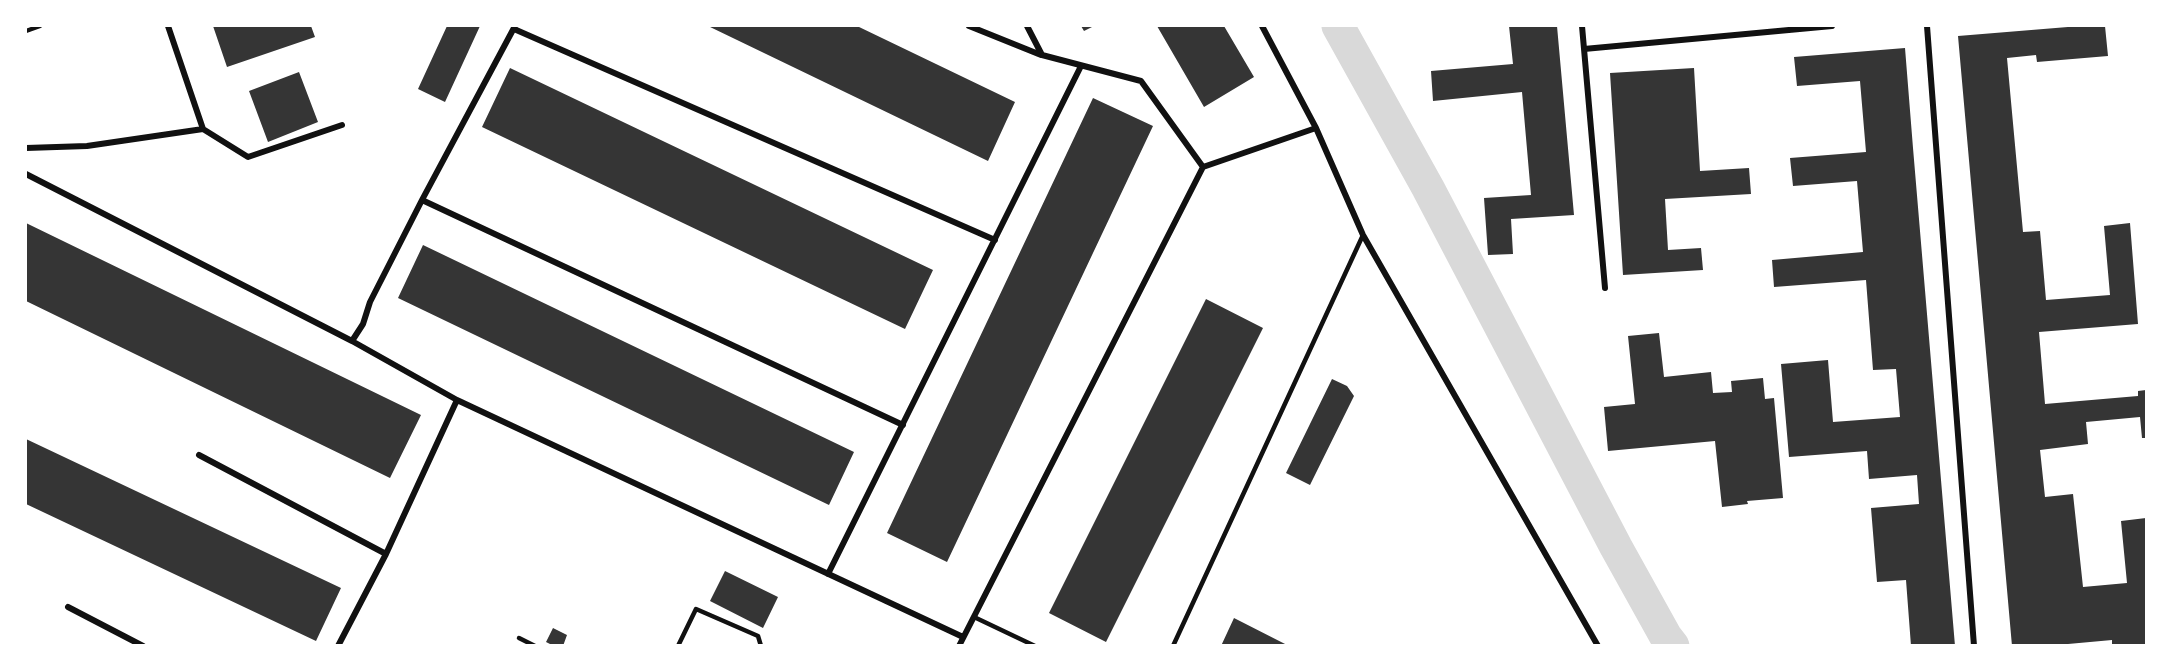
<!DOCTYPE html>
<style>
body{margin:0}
#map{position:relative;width:2172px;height:671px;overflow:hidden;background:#fff;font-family:"Fira Sans Condensed",sans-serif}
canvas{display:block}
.frame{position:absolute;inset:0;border:27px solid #fff;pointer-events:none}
</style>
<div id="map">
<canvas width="2172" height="671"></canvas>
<div class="frame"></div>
</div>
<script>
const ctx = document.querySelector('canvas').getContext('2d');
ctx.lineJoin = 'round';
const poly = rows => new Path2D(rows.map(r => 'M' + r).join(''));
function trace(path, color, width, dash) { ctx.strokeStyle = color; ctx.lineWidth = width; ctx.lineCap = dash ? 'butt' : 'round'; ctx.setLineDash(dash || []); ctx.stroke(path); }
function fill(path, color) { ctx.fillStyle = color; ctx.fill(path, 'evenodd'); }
trace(poly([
 [1338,26,1428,188,1616,547,1666,637,1673,646]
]), '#d9d9d9', 33);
fill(poly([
 [213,26,311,26,315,37,227,67],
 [447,26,480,26,445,102,418,89],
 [708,26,857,26,1015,102,988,161],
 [1081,26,1094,26,1084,31],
 [1157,26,1224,26,1254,77,1204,107],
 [1509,26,1557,26,1574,215,1511,219,1513,254,1488,255,1484,198,1531,195,1522,92,1433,101,1431,71,1513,64],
 [2080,26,2105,26,2108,56,2037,62,2036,55,2007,58,2023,232,2040,231,2046,300,2110,295,2104,226,2130,223,2138,324,2039,332,2045,404,2138,396,2138,391,2146,390,2146,438,2142,438,2140,417,2086,422,2088,444,2040,450,2045,497,2073,494,2083,587,2127,583,2121,521,2146,518,2146,646,2112,646,2112,640,2046,646,2012,646,1958,36],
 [1905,48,1913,148,1955,646,1911,646,1906,580,1877,582,1871,508,1919,504,1917,475,1869,479,1867,451,1789,457,1781,364,1828,360,1833,422,1900,417,1896,369,1873,370,1866,280,1774,287,1772,260,1863,252,1857,181,1793,186,1790,158,1866,152,1860,81,1797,86,1794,57],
 [510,68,933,270,905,329,482,127],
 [1694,68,1700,171,1749,168,1751,194,1665,199,1668,250,1701,248,1703,270,1623,275,1610,73],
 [299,72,318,122,268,142,249,91],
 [1093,98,1153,126,947,562,887,533],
 [26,223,421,415,390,478,26,301],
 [423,245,854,452,829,505,398,298],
 [1206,299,1263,328,1106,642,1049,613],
 [1659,333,1664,377,1711,372,1713,393,1732,392,1731,381,1763,378,1765,399,1774,398,1783,498,1747,501,1748,504,1722,507,1715,441,1608,451,1604,407,1635,404,1628,336],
 [1332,379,1347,386,1354,396,1310,485,1286,473],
 [26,439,341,588,316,641,26,504],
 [725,571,778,597,763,628,710,601],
 [1234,618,1289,646,1221,646],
 [553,628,567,635,563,646,554,646,546,642]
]), '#353535');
trace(poly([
 [26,31,40,26],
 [974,617,1035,646],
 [519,638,535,646],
 [678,646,696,609,758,636,761,646],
 [1173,646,1363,235]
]), '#111', 4.5);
trace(poly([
 [168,26,203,129],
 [969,26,1041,55],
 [1027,26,1042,55,1141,81,1203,167],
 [1262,26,1316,128,1363,235,1598,646],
 [1582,26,1605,288],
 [1927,26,1974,646],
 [514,29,995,240],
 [1584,49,1832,26],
 [26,148,87,146,203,129,248,157,342,125],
 [26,174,352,341],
 [422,200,903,425],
 [457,400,963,637],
 [199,455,386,554],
 [828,574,1081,66],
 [68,607,143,646],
 [338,646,386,554,457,400,352,341,363,324,370,302,422,200,515,26],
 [959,646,1203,167,1316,128]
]), '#111', 6);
</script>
